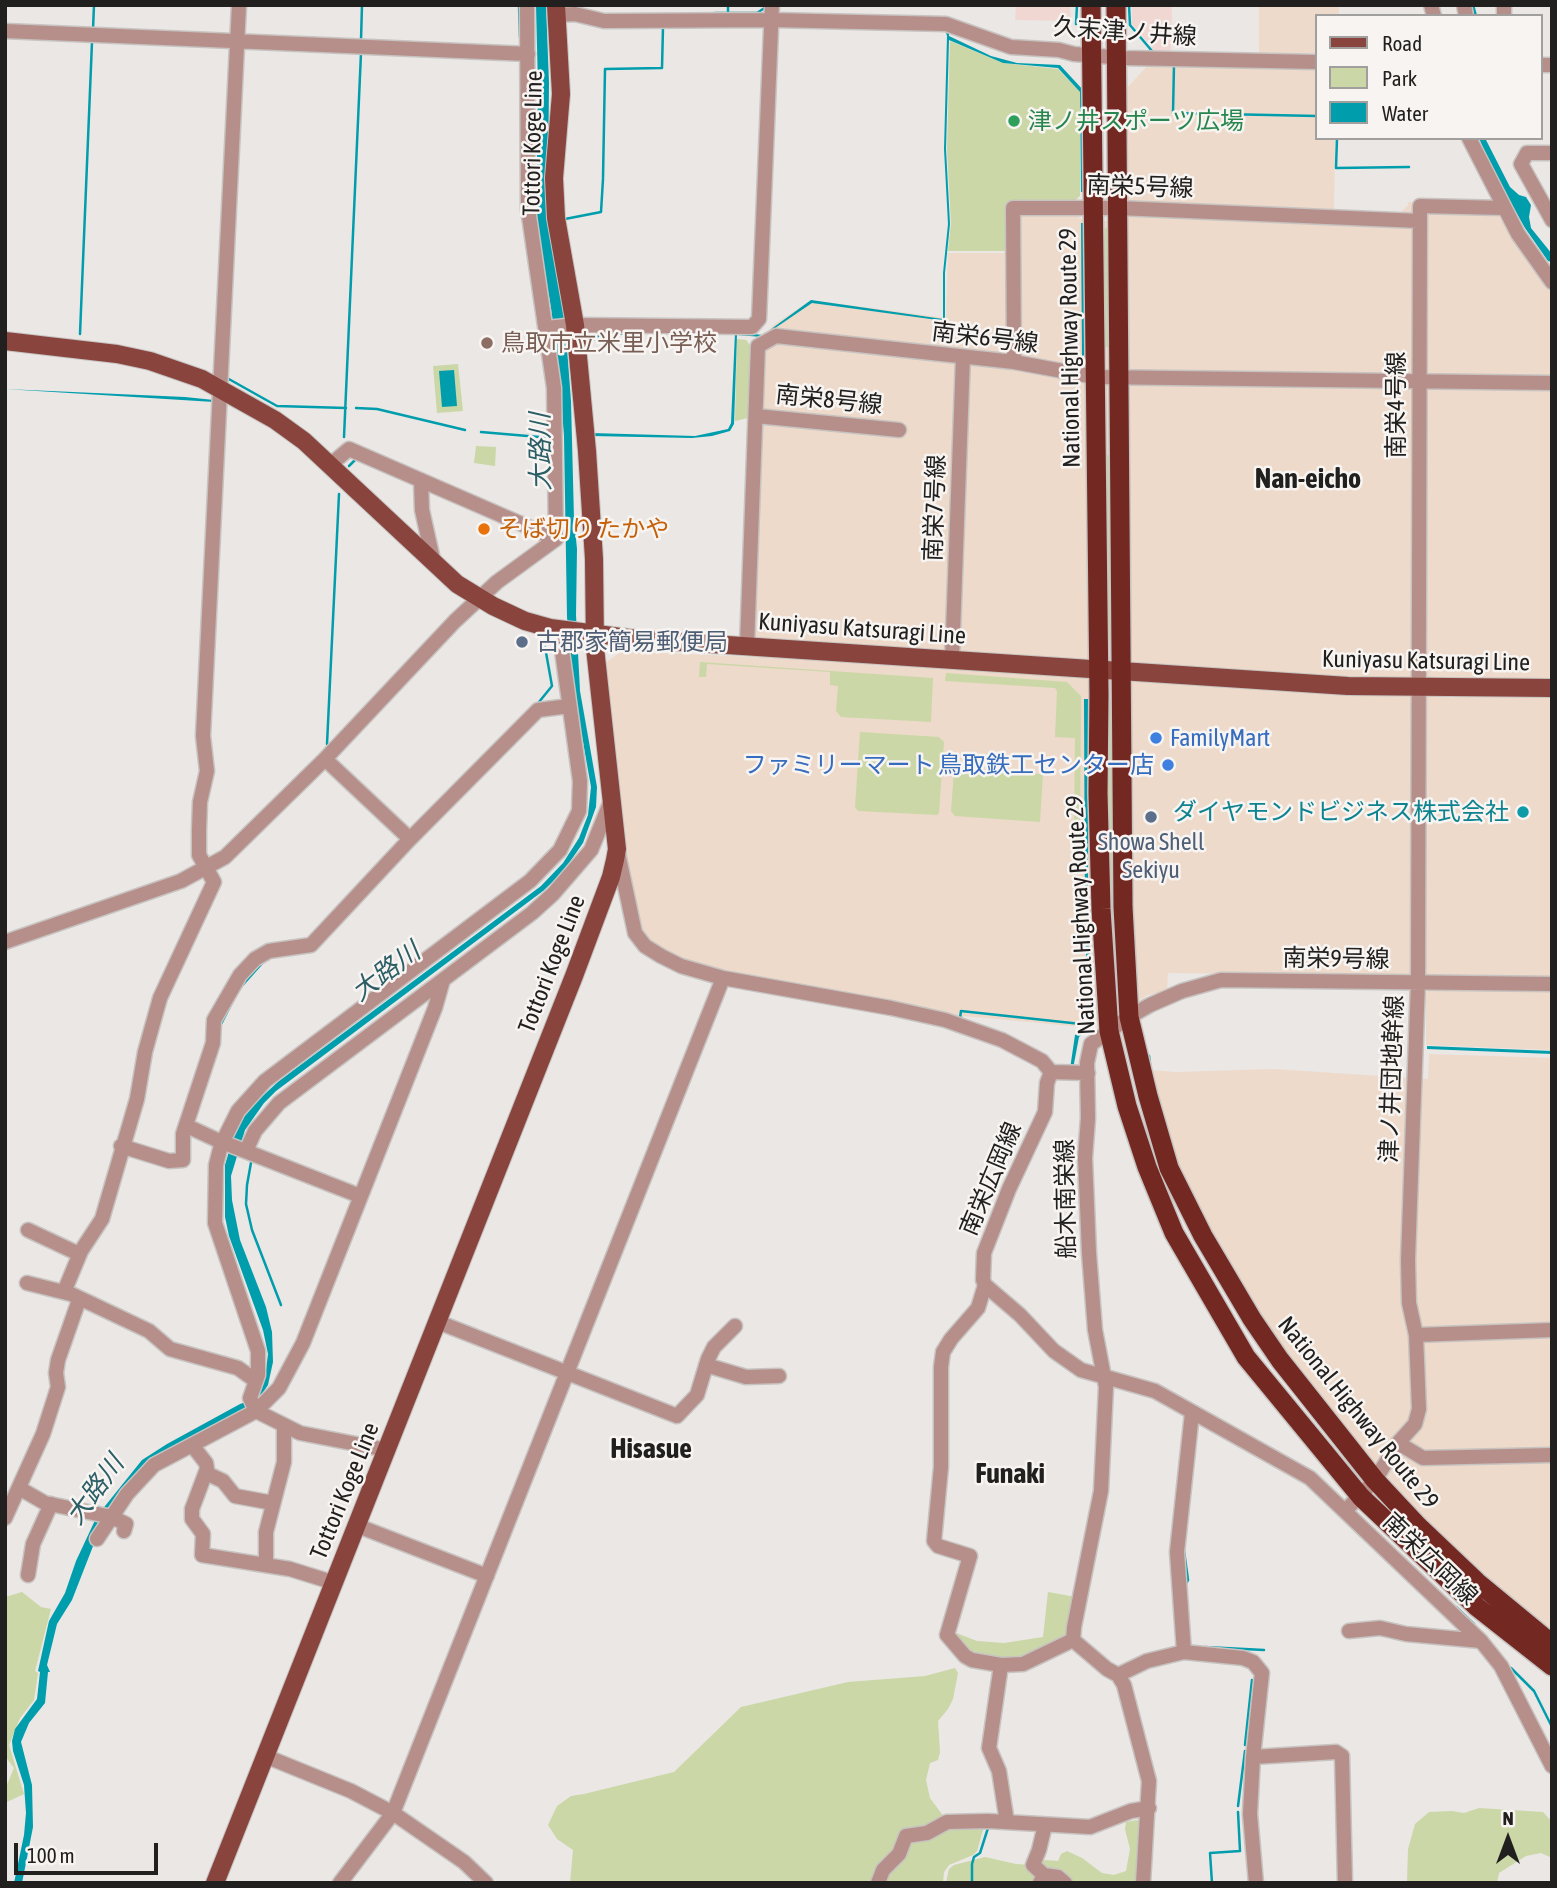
<!DOCTYPE html>
<meta charset="utf-8">
<style>
body{margin:0}
#map{position:relative;width:1557px;height:1888px;overflow:hidden;background:#eae7e5;font-family:"Asap Condensed",sans-serif}
canvas{display:block}
.frame{position:absolute;inset:0;border:7px solid #21201f;pointer-events:none}
.legend{position:absolute;left:1315px;top:14px;width:228px;height:126px;box-sizing:border-box;background:#f7f4f2;border:2px solid #a19f9e;margin:0;padding:9px 12px;list-style:none;font-size:21px;color:#21201f}
.legend li{display:flex;align-items:center;gap:14px;height:35px}
.legend b{width:35px;border:2px solid #a19f9e}
.north{position:absolute;left:1473px;top:1804px;width:70px;height:70px;-webkit-text-stroke:5px #f7f4f2;paint-order:stroke;rotate:0deg;font-size:19px;font-weight:700;line-height:28px;text-align:center;color:#21201f}
.north::after{content:'';display:block;margin:auto;width:24px;height:32px;background:#21201f;clip-path:polygon(50% 0,100% 100%,50% 72%,0 100%)}
.scale{position:absolute;left:14px;top:1843px;width:144px;height:32px;box-sizing:border-box;border:4px solid #21201f;border-top:0;padding-left:9px;font-size:21px;line-height:24px;white-space:nowrap;color:#21201f;-webkit-text-stroke:5px #f7f4f2;paint-order:stroke}
</style>
<div id="map">
<canvas width="1557" height="1888"></canvas>
<div class="frame"></div>
<ul class="legend">
<li><b style="height:9px;background:#88443d"></b>Road</li>
<li><b style="height:19px;background:#cbd7a6"></b>Park</li>
<li><b style="height:19px;background:#009dad"></b>Water</li>
</ul>
<div class="north">N</div>
<div class="scale">100 m</div>
</div>
<script>
const ctx = document.querySelector('canvas').getContext('2d');
ctx.lineJoin = 'round';
function fill(path, color) { ctx.fillStyle = color; ctx.fill(path, 'evenodd'); }
const poly = rows => new Path2D(rows.map(r => 'M' + r).join(''));
function trace(path, color, width, dash) { ctx.strokeStyle = color; ctx.lineWidth = width; ctx.lineCap = dash ? 'butt' : 'round'; ctx.setLineDash(dash || []); ctx.stroke(path); }
function write(font, color, halo, rows, align = 'center') {
  ctx.font = font + ' "Asap Condensed","Noto Sans JP",sans-serif'; ctx.lineWidth = 5; ctx.setLineDash([]); ctx.textBaseline = 'middle'; ctx.strokeStyle = halo; ctx.fillStyle = color; for (const [text, x, y, turn = 0] of rows) {
    ctx.save(); ctx.translate(x, y); ctx.rotate((+turn || 0) * Math.PI / 180); ctx.textAlign = isNaN(turn) ? turn : align; if (halo) ctx.strokeText(text, 0, 0); ctx.fillText(text, 0, 0); ctx.restore();
  }
}
fill(poly([
 [1016,5,1070,5,1071,21,1015,20],
 [1132,5,1172,5,1171,54,1156,53,1132,24]
]), '#f1d7d1');
fill(poly([
 [1259,5,1339,5,1339,16,1317,16,1317,53,1259,53],
 [1149,64,1317,66,1317,138,1335,138,1334,214,1396,217,1408,205,1408,202,1491,205,1552,293,1552,978,1168,973,1167,991,1148,995,1093,1028,964,1016,961,1022,728,977,648,946,630,905,604,664,622,651,753,657,763,350,772,326,811,300,946,318,948,253,1018,253,1018,219,1025,212,1073,212,1085,222,1127,220,1126,89],
 [1431,988,1552,990,1552,1050,1426,1045,1426,993],
 [1429,1054,1552,1058,1552,1631,1446,1541,1355,1441,1298,1373,1234,1282,1171,1150,1148,1070,1177,1072,1273,1069,1428,1079]
]), '#eddaca');
fill(poly([
 [950,41,1003,63,1058,69,1080,92,1080,196,1072,203,1009,204,1009,251,948,251,951,223,947,149],
 [1109,225,1112,275,1108,300,1109,347,1102,347,1100,298,1105,229],
 [737,339,746,340,750,345,748,418,735,421],
 [458,364,463,411,437,413,433,366],
 [476,446,496,447,495,466,474,463],
 [1106,454,1114,460,1111,641,1103,641],
 [700,662,933,678,931,722,841,717,836,711,838,686,830,685,830,672,707,664,706,677,699,677],
 [946,673,1067,682,1081,696,1080,836,1074,834,1075,738,1055,737,1057,691,1055,688,945,681],
 [1109,700,1115,701,1117,875,1114,930,1117,984,1113,985,1105,875],
 [860,732,939,737,944,742,939,813,937,815,858,811,855,807],
 [954,770,1043,774,1040,822,955,816,951,811],
 [22,1592,41,1607,51,1609,35,1671,38,1673,34,1700,20,1718,9,1745,24,1794,7,1802,6,1787,14,1768,5,1756,5,1597],
 [1048,1592,1076,1597,1068,1635,1022,1660,970,1657,951,1631,977,1641,1004,1643,1043,1637],
 [955,1668,958,1673,953,1699,948,1709,938,1721,940,1752,938,1760,930,1763,926,1780,930,1798,947,1821,908,1833,876,1883,570,1883,573,1850,557,1839,548,1825,557,1806,571,1796,584,1794,674,1772,741,1707,848,1682,925,1676],
 [1479,1808,1543,1812,1552,1822,1552,1858,1541,1853,1526,1856,1499,1873,1497,1883,1407,1883,1408,1849,1415,1824,1429,1812,1452,1811,1464,1813],
 [1137,1820,1142,1824,1140,1883,1069,1883,1035,1865,1045,1860,1058,1861,1061,1854,1067,1851,1082,1858,1102,1873,1114,1875,1126,1871,1130,1849,1125,1829,1126,1822],
 [985,1823,977,1851,973,1855,949,1865,944,1872,943,1883,879,1883,903,1847,936,1828],
 [985,1857,1016,1864,1031,1865,1041,1875,1035,1883,946,1883,949,1869,954,1865]
]), '#cbd7a6');
fill(poly([
 [536,5,546,5,549,83,548,181,565,322,571,401,574,519,577,549,576,615,580,691,597,787,596,807,583,843,562,873,543,891,276,1091,264,1103,245,1130,231,1176,232,1200,240,1240,266,1307,272,1332,273,1362,268,1385,251,1410,179,1447,97,1536,72,1600,57,1624,47,1665,50,1672,48,1672,45,1703,29,1723,21,1742,32,1785,33,1827,22,1883,14,1883,24,1835,26,1813,24,1785,13,1751,12,1741,15,1729,37,1699,40,1672,38,1671,49,1621,65,1593,76,1561,97,1516,142,1460,167,1444,240,1404,255,1399,265,1378,268,1354,263,1330,229,1236,225,1217,225,1165,233,1138,243,1118,256,1102,279,1081,541,886,563,863,579,838,588,815,591,787,574,691,567,617,564,436,559,372,551,308,536,223,538,87],
 [945,29,949,29,949,36,991,56,1017,63,1060,65,1084,91,1084,192,1081,192,1080,92,1058,68,1003,63,949,40,946,149,950,224,945,273,945,321,812,303,762,337,737,335,734,424,730,431,712,436,692,438,591,436,591,433,695,436,728,429,731,423,735,332,763,335,811,300,943,319,943,273,948,224,944,149,947,36],
 [1479,138,1485,138,1510,187,1519,195,1526,197,1531,205,1529,217,1531,228,1552,254,1552,262,1548,261,1525,228,1491,168],
 [1081,223,1085,223,1085,355,1082,356],
 [454,370,457,406,442,407,439,371],
 [5,389,185,397,214,400,214,402],
 [1084,699,1088,699,1088,927,1093,1003,1092,1026,1079,1037,1073,1069,1070,1069,1075,1035,1089,1023,1085,928],
 [1427,1046,1552,1051,1552,1054,1427,1049]
]), '#009dad');
trace(poly([
 [519,5,520,37],
 [728,5,728,13],
 [1129,5,1130,25,1152,51],
 [1473,5,1476,16],
 [715,13,757,13,766,7],
 [1076,24,1077,5],
 [93,29,94,5],
 [361,40,362,5],
 [1174,65,1173,113,1317,116],
 [1337,138,1336,168,1409,167],
 [603,178,605,69,662,68,663,27],
 [565,219,601,212,603,179],
 [80,334,92,42],
 [585,348,587,344,600,335,625,333],
 [227,378,277,406,346,408],
 [356,408,377,409,465,430],
 [481,432,551,438],
 [344,437,361,53],
 [349,466,355,460],
 [539,702,552,686,545,647],
 [327,744,339,494],
 [958,1018,960,1018,961,1011,1081,1024],
 [221,1024,239,989,264,961],
 [1149,1056,1150,1064],
 [252,1157,247,1185,246,1204,252,1230,281,1305],
 [293,1376,300,1363],
 [1184,1551,1188,1580,1185,1585],
 [1456,1607,1474,1624],
 [1205,1647,1264,1650],
 [1511,1668,1534,1691,1552,1727],
 [1245,1745,1252,1680],
 [1238,1806,1245,1751],
 [972,1883,972,1864,974,1857,980,1853,988,1828],
 [1212,1883,1210,1853,1240,1851,1238,1812]
]), '#009dad', 2.5);
const minor = poly([
 [527,5,528,209,554,388,556,539],
 [1431,5,1434,16],
 [1464,5,1466,16],
 [557,15,575,14,604,21,772,20,946,24,1011,47,1059,50,1074,54,1124,58,1317,62],
 [1504,16,1504,5],
 [5,31,528,54],
 [1541,65,1552,65],
 [1469,138,1518,234,1552,282],
 [1552,153,1527,153,1521,164,1552,220],
 [1503,208,1420,206,1418,982,1408,1260,1409,1303,1416,1335,1552,1330],
 [547,328,575,325,752,327,759,319,772,5],
 [1014,362,1013,208,1118,208,1419,221],
 [756,416,899,430],
 [330,465,349,449,556,539],
 [421,481,422,510,434,564],
 [747,646,758,346,776,336,1014,362,1095,377,1552,383],
 [952,660,963,357],
 [325,759,410,839],
 [618,853,635,933,645,946,661,956,681,966,723,978,891,1008,945,1020,1002,1040,1042,1061,1051,1072,1047,1083,1045,1112,1009,1189,984,1253,983,1280,985,1285,1020,1315,1054,1351,1081,1370,1155,1391,1310,1478,1481,1641,1501,1666,1552,1766],
 [5,942,181,881,225,857,325,759,455,621,497,582,556,539],
 [1051,1072,1088,1073],
 [187,1126,217,1140,360,1196],
 [121,1146,169,1161,183,1160,183,1134,213,1043,214,1020,240,975,255,959,269,951,311,945,410,839,538,710,569,706],
 [246,1151,255,1131,279,1103,532,913,553,894,591,850,611,801],
 [28,1230,79,1254],
 [27,1283,71,1294,149,1331,170,1349,238,1368,256,1381],
 [985,1285,978,1308,951,1339,943,1352,941,1367,941,1467,934,1541,938,1546,970,1556,947,1635,965,1656,972,1660,1001,1665,1023,1664,1073,1640],
 [64,1292,81,1251,102,1219,137,1099,145,1052,160,998,214,882,199,855,199,830,200,802,207,771,203,736,239,5],
 [438,1322,677,1416,697,1395,708,1359,714,1347,735,1326],
 [706,1365,746,1377,779,1376],
 [1398,1443,1423,1458,1552,1455],
 [192,1445,206,1463,207,1469,192,1509,192,1519,203,1534,202,1555,290,1569,335,1583],
 [387,1450,300,1433,256,1411,250,1398,258,1375,258,1351,215,1223,216,1165,221,1145,238,1111,265,1081,530,881,560,850,579,811,580,781,559,629],
 [206,1473,223,1481,235,1496,273,1503],
 [19,1488,45,1503,112,1517,126,1524,124,1531],
 [1346,1510,1375,1480,1398,1443,1415,1424,1419,1409,1416,1335],
 [5,1518,43,1434,58,1387,56,1373,58,1360,79,1300],
 [358,1526,487,1576],
 [97,1539,127,1494,154,1465,256,1411,279,1388,303,1343,435,1008,443,980],
 [266,1565,266,1532,284,1462,284,1426],
 [28,1575,33,1544,51,1504],
 [1349,1631,1380,1628,1406,1634,1481,1641],
 [1073,1640,1074,1627,1101,1491,1106,1387,1095,1330,1089,1253,1085,1158,1088,1118,1087,1063,1091,1044,1129,1017,1150,1005,1182,991,1221,980,1552,984],
 [1073,1640,1107,1669,1118,1675,1124,1685,1149,1781,1143,1883],
 [1184,1652,1177,1552,1192,1413],
 [1001,1665,989,1748,999,1771,1007,1822],
 [1118,1675,1147,1661,1184,1652,1243,1658,1253,1662,1262,1673,1253,1757,1250,1814,1256,1883],
 [265,1756,351,1791,393,1813,464,1862,486,1883],
 [1253,1757,1336,1752,1342,1756,1345,1883],
 [1044,1875,1058,1877,1065,1883],
 [340,1883,393,1813,723,978],
 [878,1883,883,1870,899,1854,906,1836,927,1833,947,1822,988,1821,1090,1827,1131,1811,1149,1808],
 [1040,1883,1044,1875,1033,1865,1039,1850,1045,1825]
]);
const major = poly([
 [5,341,117,354,150,361,202,379,275,420,304,441,457,584,493,606,525,621,550,628,636,639,1348,686,1552,688],
 [215,1883,574,976,611,877,615,860,617,849,595,648,594,559,587,451,575,325,556,218,554,178,561,94,556,5]
]);
const highway = poly([
 [1091,5,1099,695,1098,793,1101,909,1109,1031,1127,1106,1147,1167,1174,1233,1246,1357,1361,1497,1477,1607,1552,1666],
 [1116,5,1123,907,1129,1017,1148,1096,1169,1168,1203,1236,1252,1319,1280,1360,1375,1480,1418,1526,1477,1582,1552,1644]
]);
trace(minor, '#c6c3c1', 17);
trace(major, '#c6c3c1', 20);
trace(highway, '#c6c3c1', 22);
trace(minor, '#b78f8a', 14);
trace(major, '#88443d', 18);
trace(highway, '#742822', 19);
for (const [x, y, r, color] of [
 [1014,121,7,"#2e9e5b"],
 [487,343,7,"#8d6e63"],
 [484,529,7,"#e8710a"],
 [522,642,7,"#5c6f8a"],
 [1156,738,7,"#3f7fe0"],
 [1168,765,7,"#3f7fe0"],
 [1523,812,7,"#0f9aa8"],
 [1151,817,7,"#5c6f8a"]
]) { const dot = new Path2D(); dot.arc(x, y, r, 0, 2 * Math.PI); ctx.fillStyle = color; ctx.fill(dot); trace(dot, '#f7f4f2', 2.5); }
write('24px', '#21201f', '#f7f4f2', [
 ["久末津ノ井線",1125,32,4],
 ["Tottori Koge Line",533,143,-89],
 ["南栄5号線",1140,187,2],
 ["南栄6号線",985,338,7],
 ["National Highway Route 29",1070,348,-91],
 ["南栄8号線",829,400,6],
 ["南栄4号線",1396,405,-90],
 ["南栄7号線",935,508,-88],
 ["Kuniyasu Katsuragi Line",862,629,4],
 ["Kuniyasu Katsuragi Line",1426,661,1],
 ["National Highway Route 29",1081,915,-93],
 ["南栄9号線",1336,959,1],
 ["Tottori Koge Line",552,964,-69],
 ["津ノ井団地幹線",1392,1079,-88],
 ["南栄広岡線",991,1179,-67],
 ["船木南栄線",1066,1199,-91],
 ["National Highway Route 29",1358,1413,51],
 ["Tottori Koge Line",345,1491,-68],
 ["南栄広岡線",1430,1559,44]
]);
write('24px', '#27864d', '#f7f4f2', [
 ["津ノ井スポーツ広場",1028,121]
], 'left');
write('24px', '#785e54', '#f7f4f2', [
 ["鳥取市立米里小学校",501,343]
], 'left');
write('24px', '#c56008', '#f7f4f2', [
 ["そば切り たかや",498,529]
], 'left');
write('24px', '#4e5e75', '#f7f4f2', [
 ["古郡家簡易郵便局",536,642],
 ["Showa Shell",1151,842,"center"],
 ["Sekiyu",1151,870,"center"]
], 'left');
write('24px', '#366cbe', '#f7f4f2', [
 ["FamilyMart",1170,738],
 ["ファミリーマート 鳥取鉄工センター店",1154,765,"right"]
], 'left');
write('24px', '#0d838f', '#f7f4f2', [
 ["ダイヤモンドビジネス株式会社",1509,812]
], 'right');
write('italic 26px', '#2b5e65', '#f7f4f2', [
 ["大路川",541,452,-91],
 ["大路川",386,972,-37],
 ["大路川",95,1490,-54]
]);
write('bold 28px', '#21201f', '#f7f4f2', [
 ["Nan-eicho",1308,479],
 ["Hisasue",651,1449],
 ["Funaki",1010,1474]
]);
</script>
